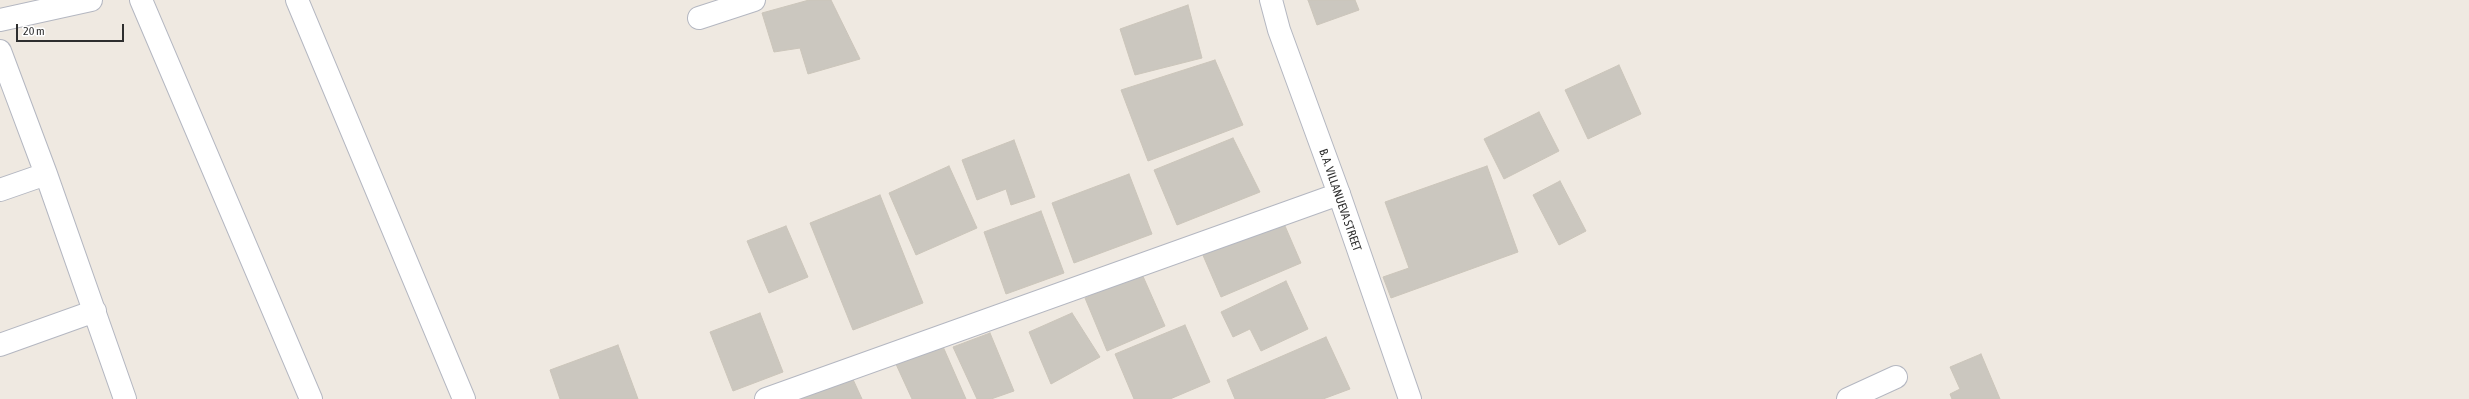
<!DOCTYPE html>
<style>
body{margin:0}
#map{position:relative;width:2469px;height:399px;overflow:hidden;background:#efe9e1;font-family:"Asap Condensed",sans-serif}
canvas{display:block}
.scale{position:absolute;left:16px;top:24px;width:108px;height:18px;box-sizing:border-box;border:2px solid #2e2e2e;border-top:0;padding-left:5px;font-size:12px;line-height:14px;white-space:nowrap;color:#2e2e2e;-webkit-text-stroke:3px #fff;paint-order:stroke}
</style>
<div id="map">
<canvas width="2469" height="399"></canvas>
<div class="scale">20 m</div>
</div>
<script>
const ctx = document.querySelector('canvas').getContext('2d');
ctx.lineJoin = 'round';
function fill(path, color) { ctx.fillStyle = color; ctx.fill(path, 'evenodd'); }
const poly = rows => new Path2D(rows.map(r => 'M' + r).join(''));
function trace(path, color, width, dash) { ctx.strokeStyle = color; ctx.lineWidth = width; ctx.lineCap = dash ? 'butt' : 'round'; ctx.setLineDash(dash || []); ctx.stroke(path); }
function write(font, color, halo, rows, align = 'center') {
  ctx.font = font + ' "Asap Condensed",sans-serif'; ctx.lineWidth = 3.5; ctx.setLineDash([]); ctx.textBaseline = 'middle'; ctx.strokeStyle = halo; ctx.fillStyle = color; for (const [text, x, y, turn = 0] of rows) {
    ctx.save(); ctx.translate(x, y); ctx.rotate((+turn || 0) * Math.PI / 180); ctx.textAlign = isNaN(turn) ? turn : align; if (halo) ctx.strokeText(text, 0, 0); ctx.fillText(text, 0, 0); ctx.restore();
  }
}
const building = poly([
 [809,0,831,0,860,59,808,74,800,48,774,52,762,13,809,0],
 [1308,0,1355,0,1359,10,1317,25,1308,0],
 [1188,5,1202,58,1135,75,1120,29,1188,5],
 [1215,60,1243,125,1148,161,1121,90,1215,60],
 [1619,65,1641,114,1588,139,1565,90,1619,65],
 [1539,112,1559,151,1504,179,1484,139,1539,112],
 [1233,138,1260,192,1177,225,1154,170,1233,138],
 [1014,140,1035,197,1011,205,1006,189,977,200,962,160,1014,140],
 [949,166,977,228,916,255,889,193,949,166],
 [1487,166,1518,252,1391,298,1383,277,1409,268,1385,202,1487,166],
 [1129,174,1152,234,1074,263,1052,203,1129,174],
 [1560,181,1586,231,1559,245,1533,195,1560,181],
 [880,195,923,303,853,330,810,223,880,195],
 [1041,211,1064,273,1006,294,984,232,1041,211],
 [1282,219,1301,263,1221,297,1202,253,1282,219],
 [786,226,808,277,769,293,747,241,786,226],
 [1142,274,1165,326,1107,351,1085,298,1142,274],
 [1286,281,1308,329,1261,351,1250,329,1233,337,1221,312,1286,281],
 [760,313,783,372,733,391,710,332,760,313],
 [1072,313,1100,357,1051,384,1029,332,1072,313],
 [1185,325,1210,382,1170,399,1134,399,1115,354,1185,325],
 [990,333,1014,391,991,399,977,399,953,347,990,333],
 [1326,337,1350,389,1323,399,1235,399,1227,380,1326,337],
 [941,342,966,399,912,399,895,362,941,342],
 [618,345,638,399,560,399,550,370,618,345],
 [1981,354,2000,399,1952,399,1950,394,1960,389,1950,367,1981,354],
 [851,375,862,399,798,399,851,375]
]);
fill(building, '#cbc7bf');
trace(building, '#cbc5ba', 1);
const street = poly([
 [141,0,311,399],
 [297,0,464,399],
 [699,18,754,0],
 [0,20,91,0],
 [0,51,46,174,125,399],
 [0,190,46,174],
 [0,345,95,311],
 [766,399,1339,194],
 [1848,399,1896,377]
]);
const secondary = poly([
 [1271,0,1279,30,1339,194,1410,399]
]);
trace(street, '#b4b7c1', 24);
trace(secondary, '#b4b7c1', 24);
trace(street, '#fff', 22);
trace(secondary, '#fff', 22);
write('12px', '#2e2e2e', '#fff', [
 ["B. A. VILLANUEVA STREET",1340,200,71]
]);
</script>
